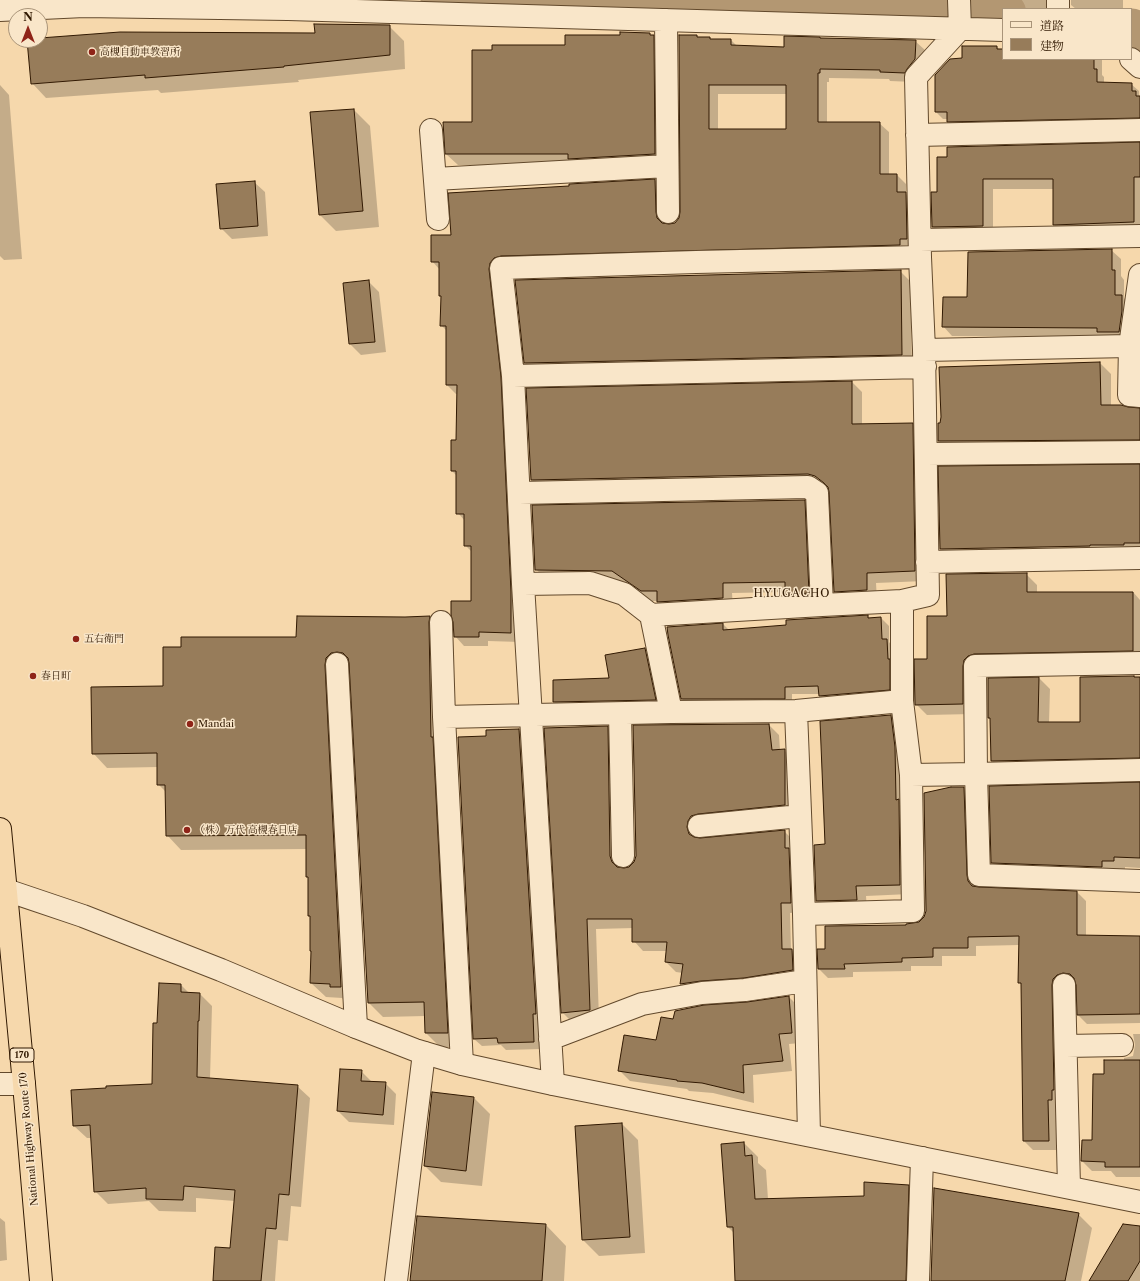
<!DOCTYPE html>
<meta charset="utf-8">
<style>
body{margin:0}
#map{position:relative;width:1140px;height:1281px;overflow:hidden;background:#f6d8ac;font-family:"Libre Caslon Text","Noto Serif JP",serif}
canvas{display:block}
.legend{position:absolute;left:1002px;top:8px;width:130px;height:52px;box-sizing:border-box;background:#f9e6c9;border:1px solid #a99479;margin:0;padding:5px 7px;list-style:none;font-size:12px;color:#311902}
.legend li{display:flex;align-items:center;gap:8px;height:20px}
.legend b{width:20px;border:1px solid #a99479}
.north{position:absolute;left:8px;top:8px;width:40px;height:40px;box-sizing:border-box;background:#f9e6c9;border:1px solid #a99479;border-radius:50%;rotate:0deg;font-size:11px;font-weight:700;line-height:16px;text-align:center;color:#311902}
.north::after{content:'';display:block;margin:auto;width:14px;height:18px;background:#8f2418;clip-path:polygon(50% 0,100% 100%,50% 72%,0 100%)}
</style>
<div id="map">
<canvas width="1140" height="1281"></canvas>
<ul class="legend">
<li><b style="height:5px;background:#f9e6c9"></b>道路</li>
<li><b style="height:11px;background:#977c5a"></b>建物</li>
</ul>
<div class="north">N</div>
</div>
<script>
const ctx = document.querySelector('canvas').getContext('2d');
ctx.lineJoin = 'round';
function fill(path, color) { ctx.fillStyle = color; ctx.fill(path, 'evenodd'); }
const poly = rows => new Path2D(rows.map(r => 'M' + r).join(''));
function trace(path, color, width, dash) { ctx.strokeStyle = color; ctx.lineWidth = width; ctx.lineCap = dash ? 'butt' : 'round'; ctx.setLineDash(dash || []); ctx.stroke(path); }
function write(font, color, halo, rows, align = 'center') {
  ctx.font = font + ' "Libre Caslon Text","Noto Serif JP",serif'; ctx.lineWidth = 3; ctx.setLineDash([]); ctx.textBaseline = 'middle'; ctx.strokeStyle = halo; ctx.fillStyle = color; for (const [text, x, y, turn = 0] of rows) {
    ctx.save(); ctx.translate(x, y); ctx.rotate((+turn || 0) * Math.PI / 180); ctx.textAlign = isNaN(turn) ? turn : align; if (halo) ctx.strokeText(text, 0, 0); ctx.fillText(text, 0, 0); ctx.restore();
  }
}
fill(poly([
 [525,0,551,0,551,3,528,3],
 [972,0,1070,0,1065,1,1059,9,1003,9,1003,14,985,15,973,2],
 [1071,0,1123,0,1123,9,1076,9,1071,5],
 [389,26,404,41,405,69,298,80,299,82,161,93,158,90,46,98,32,83,33,40,316,34],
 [649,34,665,47,666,165,458,165,446,154,444,123,473,123,621,36],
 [697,36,699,38,710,38,711,40,731,40,737,46,785,48,915,41,925,50,924,69,914,82,890,81,889,79,829,78,829,82,827,82,827,123,879,123,889,132,889,175,897,175,906,184,906,194,915,203,916,248,510,265,520,642,488,641,488,646,464,646,455,636,472,602,472,552,465,545,465,521,458,513,458,477,452,471,457,441,458,394,456,394,447,385,447,331,441,325,442,297,440,295,440,270,432,261,452,236,570,187,655,180,664,190,665,225,674,224,680,219],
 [718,94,787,94,787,130,718,130],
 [963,47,997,47,1000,50,1003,50,1003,59,1102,59,1102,75,1104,77,1104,83,1131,84,1139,91,1140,126,956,129,948,121,948,119,943,119,936,112,963,59],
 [0,85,9,95,22,259,4,260,0,256],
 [354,110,370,126,379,227,336,231,320,215],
 [1140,143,1140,232,1064,235,1054,225,1054,189,993,189,993,236,943,237,933,227,938,193,948,158],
 [254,182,265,192,268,236,232,239,221,228],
 [1111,250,1121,259,1121,276,1124,280,1124,298,1131,306,1128,341,1103,337,952,336,943,326],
 [900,271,910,281,912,364,535,373,525,363],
 [368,281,379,292,386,352,361,355,350,344],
 [1100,363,1111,374,1111,406,1140,409,1140,450,950,452,939,441],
 [852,382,862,392,862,425,912,424,922,435,925,581,876,583,877,600,845,602,835,591,829,489,826,486,819,484,542,490,532,480,527,389],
 [1140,466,1140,553,952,560,941,549],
 [804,501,815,511,819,603,796,604,786,594,786,592,732,593,733,608,668,612,658,601,652,601,623,581,546,580,536,569],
 [1026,574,1037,585,1037,593,1133,592,1140,600,1140,661,986,664,973,714,927,715,916,704,928,660,948,617],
 [868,616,870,619,881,618,889,626,889,642,894,648,897,697,828,704,820,696,820,694,792,694,792,706,690,707,682,699,723,624,729,630,787,626],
 [430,617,444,631,462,1047,440,1047,426,1033,425,1016,383,1017,369,1003,351,666,344,668,345,1001,342,998,326,997,311,983,312,951,309,878,307,876,307,849,181,850,167,835,167,793,158,784,158,767,107,768,93,753,164,687,182,648,297,638,405,618],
 [645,650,652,657,663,707,562,709,554,702,610,679],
 [1140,677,1140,768,1003,772,992,761,991,720,989,718,1039,678,1050,689,1049,723,1081,723,1081,678],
 [891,716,901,726,910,894,866,896,867,910,827,911,817,901],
 [769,725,779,735,780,750,784,750,794,760,794,815,697,831,696,837,697,839,784,831,794,841,800,912,790,913,791,949,802,960,802,979,690,994,681,984,683,973,676,972,666,962,667,951,643,951,634,941,634,928,596,929,599,1020,572,1022,562,1012,607,727,617,737,620,869,630,868],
 [519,730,526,737,541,1049,506,1050,501,1045,482,1046,474,1039,487,737],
 [1140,784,1140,868,1125,867,1125,872,1003,873,992,863],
 [963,788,972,797,976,888,1077,892,1086,901,1086,936,1140,937,1140,1023,1087,1024,1078,1015,1077,982,1073,981,1058,1150,1033,1150,1024,1141,1022,985,1019,982,1019,945,976,946,976,956,942,956,942,966,911,966,911,971,853,972,853,977,828,978,819,969,826,950,920,922,925,917],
 [181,985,189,993,200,994,212,1006,210,1079,297,1086,310,1098,301,1207,291,1206,288,1241,278,1240,275,1281,214,1281,231,1249,235,1201,196,1198,196,1212,159,1211,149,1201,108,1204,95,1191,92,1138,87,1138,74,1126,153,1085,158,1024],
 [789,997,799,1007,801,1043,789,1044,792,1071,753,1075,754,1103,713,1093,689,1091,687,1089,630,1081,620,1071,657,1041,674,1020,747,1003],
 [1133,1034,1140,1034,1140,1177,1116,1177,1111,1171,1092,1171,1082,1161,1082,1141,1093,1141,1105,1075,1124,1061,1124,1058,1133,1056,1135,1045],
 [361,1071,372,1082,385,1083,396,1094,394,1125,349,1122,338,1111],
 [474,1098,490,1114,482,1186,441,1182,425,1166],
 [622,1124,638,1140,645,1253,599,1256,583,1240],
 [744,1143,758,1157,758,1163,766,1170,768,1199,865,1197,908,1186,922,1200,920,1281,736,1281,735,1234,728,1227],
 [1078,1214,1092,1228,1081,1281,932,1281],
 [0,1218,5,1222,7,1260,0,1261],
 [546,1225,566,1246,564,1281,411,1281],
 [1140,1227,1140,1281,1090,1281]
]), '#0003');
trace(poly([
 [444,0,1003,14],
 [1131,32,1140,42]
]), '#b39772', 47);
const building = poly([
 [314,24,390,25,390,55,284,66,284,67,145,78,145,75,31,84,27,40,40,40,40,38,120,32,315,33,314,24],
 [620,32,650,33,650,35,654,35,655,154,568,159,568,154,445,154,443,122,472,122,472,50,492,50,492,45,565,45,565,35,620,35,620,32],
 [679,35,697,35,697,37,710,37,710,39,731,39,731,45,784,47,784,36,820,37,820,38,916,40,915,59,907,69,905,73,880,72,880,70,820,69,820,73,818,73,818,122,880,122,880,174,897,174,897,192,906,192,907,239,900,239,900,245,501,256,494,258,490,263,489,269,501,377,511,592,511,633,479,632,479,637,454,637,453,622,451,615,451,601,471,601,471,546,464,546,464,514,456,514,456,471,451,471,451,440,456,440,457,385,446,385,446,326,440,326,441,296,439,296,439,262,431,262,431,235,451,235,448,193,569,186,569,184,655,179,656,212,657,218,662,223,669,224,675,223,679,218,680,212,679,35],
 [709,85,786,85,786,129,709,129,709,85],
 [962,46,997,46,997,49,1003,49,1003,59,1094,59,1094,69,1097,69,1097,82,1132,83,1132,91,1136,91,1136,96,1140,96,1140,118,947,122,947,112,935,112,935,75,950,59,962,58,962,46],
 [354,109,363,211,319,215,310,112,354,109],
 [1140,142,1140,177,1134,177,1134,222,1053,225,1053,179,983,179,983,226,932,227,931,192,937,192,937,157,947,157,947,147,1140,142],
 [255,181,258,226,220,229,216,184,255,181],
 [1112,249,1112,270,1115,270,1115,295,1122,295,1122,311,1119,332,1097,332,1097,328,942,327,943,297,967,297,968,252,1112,249],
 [901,270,902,355,524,363,515,280,901,270],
 [369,280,375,342,349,344,343,283,369,280],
 [1100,362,1101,405,1121,405,1128,407,1140,408,1140,440,938,441,938,423,940,423,941,417,939,367,1100,362],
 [852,381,852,424,913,423,915,571,867,573,867,590,834,592,829,492,828,487,824,483,815,476,808,474,531,480,526,388,852,381],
 [1140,464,1140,543,1124,543,1124,545,1090,545,1090,546,940,549,938,466,1140,464],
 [805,500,809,593,785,595,785,582,723,583,723,598,657,602,657,591,641,591,612,571,535,570,532,505,805,500],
 [1027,573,1027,592,1133,592,1133,651,974,654,968,656,964,660,963,666,963,704,915,705,914,659,927,659,927,616,947,616,946,574,1027,573],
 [868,615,868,618,881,617,882,639,887,639,888,659,890,659,890,690,819,696,818,686,785,687,785,699,681,699,668,635,667,627,723,623,723,630,786,625,786,620,868,615],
 [297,616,405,617,430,616,429,622,431,737,433,737,448,1033,425,1033,424,1002,368,1003,349,663,348,658,343,653,337,652,331,653,326,658,325,665,341,987,330,987,330,984,310,983,311,951,310,951,310,916,308,916,308,877,306,877,306,835,166,836,165,785,157,785,157,753,92,754,91,687,163,686,163,647,181,647,181,637,296,637,297,616],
 [645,648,656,700,553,702,553,680,609,678,605,655,645,648],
 [1134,676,1134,677,1140,677,1140,758,991,761,990,718,988,718,988,678,1039,677,1038,722,1080,722,1080,677,1134,676],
 [891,715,895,747,896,800,899,799,900,885,856,886,857,900,816,901,814,845,825,844,820,721,891,715],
 [769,724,772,750,785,749,785,805,698,814,691,816,688,821,687,827,689,834,694,837,700,838,785,830,785,848,789,848,791,903,781,903,782,949,792,949,793,970,744,978,701,981,680,984,683,964,665,962,667,942,632,942,632,919,587,919,590,1010,561,1013,544,728,608,726,610,856,612,862,617,867,624,868,629,867,634,862,636,856,633,725,769,724],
 [519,729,536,1014,533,1014,534,1042,498,1043,497,1038,473,1039,458,737,486,736,486,730,519,729],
 [1140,782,1140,858,1114,857,1114,861,1102,861,1102,867,991,863,989,786,1140,782],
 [951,787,964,787,967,875,968,881,972,886,979,887,1077,891,1077,935,1140,936,1140,1014,1077,1015,1076,985,1074,978,1070,974,1063,973,1057,975,1053,979,1052,985,1054,1090,1052,1090,1052,1100,1048,1100,1049,1141,1023,1141,1021,983,1018,983,1019,936,968,937,968,948,933,948,933,957,902,958,902,962,844,964,845,969,818,969,817,949,825,949,825,926,906,925,906,924,919,922,924,917,926,911,924,793,951,787],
 [159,983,181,984,181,992,200,993,199,1021,198,1021,197,1077,298,1085,289,1195,279,1194,276,1229,266,1228,261,1281,213,1281,215,1247,230,1248,235,1190,184,1186,183,1200,146,1199,146,1188,94,1192,90,1125,73,1126,71,1090,106,1088,106,1086,152,1084,153,1023,157,1023,159,983],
 [789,996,792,1033,779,1034,783,1061,743,1065,744,1093,702,1083,677,1081,677,1080,618,1071,624,1035,656,1040,661,1017,673,1019,675,1011,704,1005,747,1002,789,996],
 [1104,1060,1140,1060,1140,1167,1105,1167,1105,1162,1081,1161,1082,1140,1092,1140,1093,1074,1104,1074,1104,1060],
 [340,1069,362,1070,361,1081,386,1082,383,1115,337,1111,340,1069],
 [432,1092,474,1097,466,1171,424,1166,432,1092],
 [622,1123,630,1237,582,1240,575,1126,622,1123],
 [744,1142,745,1156,752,1155,755,1199,864,1196,864,1182,909,1185,906,1281,735,1281,733,1227,727,1227,721,1144,744,1142],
 [934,1188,1079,1213,1065,1281,931,1281,934,1188],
 [417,1216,546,1224,542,1281,410,1281,417,1216],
 [1123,1224,1140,1226,1140,1261,1128,1281,1089,1281,1123,1224]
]);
fill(building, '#977c5a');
trace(building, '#311902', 1);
const minor = poly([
 [1058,9,1058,0],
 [0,10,84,6,288,9,1003,30],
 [666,20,668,212],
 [1131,59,1140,67],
 [431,130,438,219],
 [917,135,1140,130],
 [435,179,667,166],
 [920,240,1140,236],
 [1140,275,1130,346,1129,395,1140,396],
 [924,350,1130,346],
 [513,376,925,367],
 [926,454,1140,452],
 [519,493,808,487,817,493,822,605,902,601],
 [927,562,1140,558],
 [651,615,822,605],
 [441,622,444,717,671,712,651,615,624,594,590,583,523,584],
 [337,664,356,1027],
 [796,711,804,914],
 [671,712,796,711,902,701],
 [620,714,623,856],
 [444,717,462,1064],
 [1140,770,976,774,979,875,1140,881],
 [911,775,976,774,975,666,1140,663],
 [699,826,800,816],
 [1064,985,1069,1187],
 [550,1039,642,1004,702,993,745,990,805,981],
 [1066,1046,1122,1045],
 [0,1084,24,1084],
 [553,1084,523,584,513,376,501,268,696,262,920,257],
 [809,1135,804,914,913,911,911,775,902,701,902,601,928,595,924,350,920,257,916,77,960,29,959,0],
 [396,1281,424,1053],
 [918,1281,922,1158]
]);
const tertiary = poly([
 [0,888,83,916,221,970,356,1027,415,1050,462,1064,553,1084,1140,1202]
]);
const trunk = poly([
 [0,829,24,1084,41,1281]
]);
trace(minor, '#62492c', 24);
trace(tertiary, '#62492c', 24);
trace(trunk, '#311902', 24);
trace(minor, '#f9e6c9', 22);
trace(tertiary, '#f9e6c9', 22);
trace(trunk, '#f6d8ac', 22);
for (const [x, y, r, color] of [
 [92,52,4,"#8f2418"],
 [76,639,4,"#8f2418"],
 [33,676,4,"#8f2418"],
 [190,724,4,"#8f2418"],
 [187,830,4,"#8f2418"]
]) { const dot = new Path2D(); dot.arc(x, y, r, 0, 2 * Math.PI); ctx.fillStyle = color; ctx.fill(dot); trace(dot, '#f9e6c9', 1.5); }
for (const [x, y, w] of [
 [22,1055,24]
]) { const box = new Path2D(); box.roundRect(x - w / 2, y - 7, w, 14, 3); ctx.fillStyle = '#f9e6c9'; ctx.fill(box); trace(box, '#311902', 1); }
write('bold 9px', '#311902', null, [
 ["170",22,1055]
]);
write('10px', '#311902', '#f9e6c9', [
 ["高槻自動車教習所",100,52],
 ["五右衛門",84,639],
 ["春日町",41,676],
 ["Mandai",198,724],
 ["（株）万代 高槻春日店",195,830]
], 'left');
write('10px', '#311902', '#f9e6c9', [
 ["National Highway Route 170",29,1139,-95]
]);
ctx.letterSpacing = '1px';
write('11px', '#311902', '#f9e6c9', [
 ["HYUGACHO",792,594]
]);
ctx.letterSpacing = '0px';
</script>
